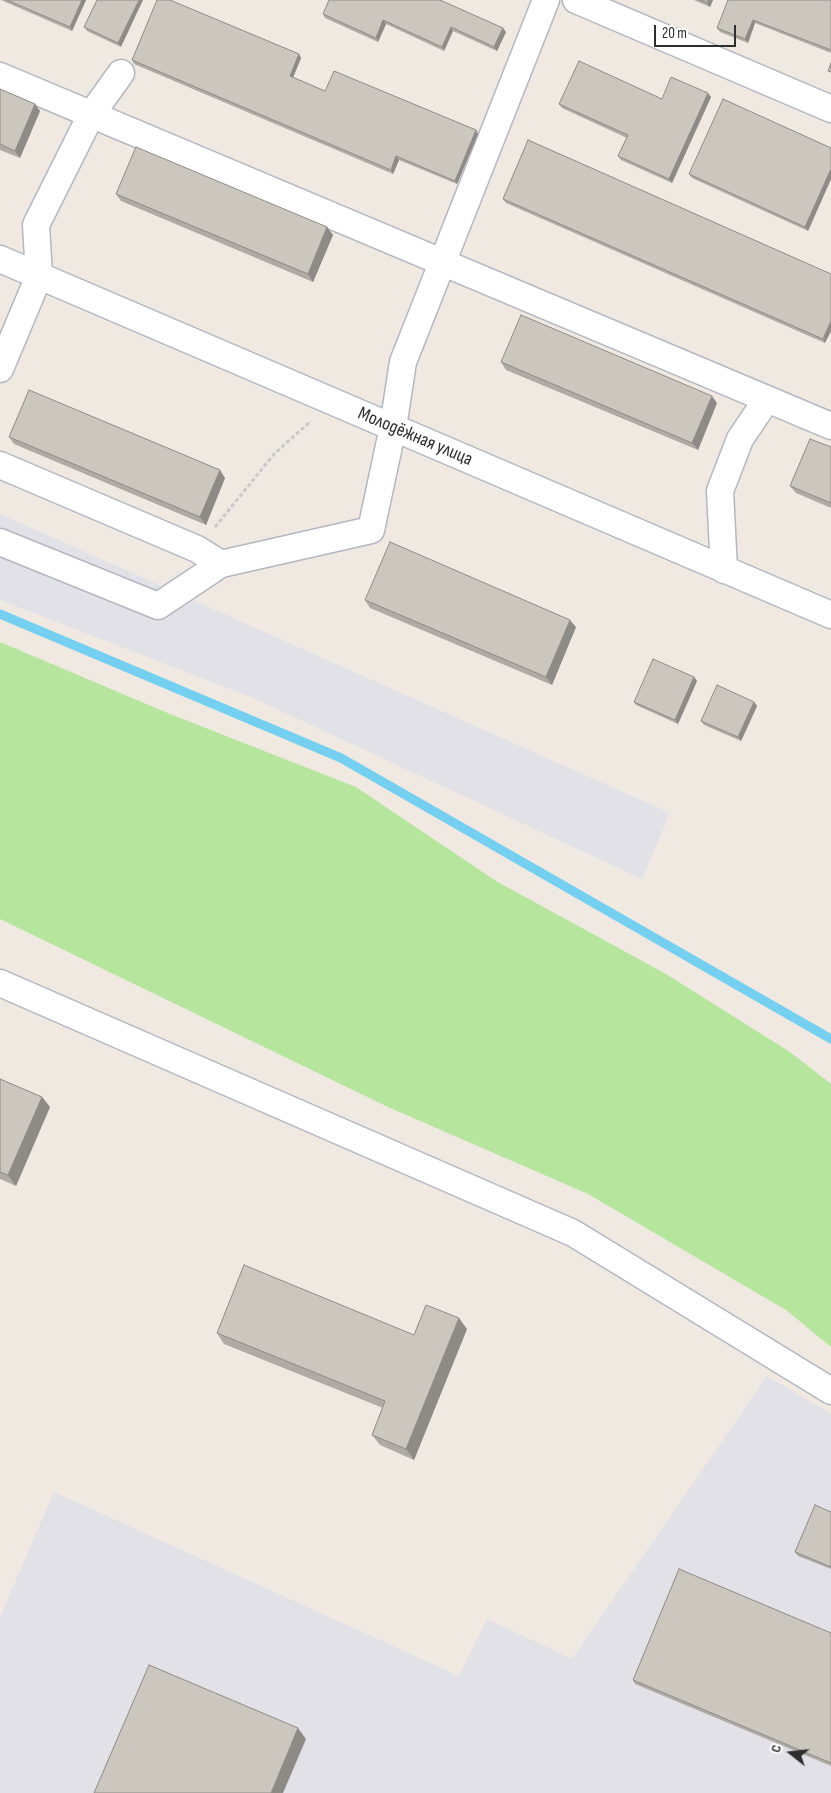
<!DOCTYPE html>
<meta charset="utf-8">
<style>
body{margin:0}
#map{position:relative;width:831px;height:1793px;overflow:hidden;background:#efe9e1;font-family:"Sofia Sans Condensed",sans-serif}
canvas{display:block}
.north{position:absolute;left:766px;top:1728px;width:50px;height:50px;-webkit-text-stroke:4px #fff;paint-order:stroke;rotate:286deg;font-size:14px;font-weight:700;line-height:20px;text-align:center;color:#2e2e2e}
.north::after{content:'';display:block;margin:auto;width:18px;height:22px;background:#2e2e2e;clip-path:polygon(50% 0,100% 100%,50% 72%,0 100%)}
.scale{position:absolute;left:654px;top:25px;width:82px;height:22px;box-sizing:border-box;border:2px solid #2e2e2e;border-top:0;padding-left:6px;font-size:15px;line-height:18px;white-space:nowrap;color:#2e2e2e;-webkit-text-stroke:4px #fff;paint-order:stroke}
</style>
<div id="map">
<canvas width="831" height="1793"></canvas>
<div class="north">С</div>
<div class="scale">20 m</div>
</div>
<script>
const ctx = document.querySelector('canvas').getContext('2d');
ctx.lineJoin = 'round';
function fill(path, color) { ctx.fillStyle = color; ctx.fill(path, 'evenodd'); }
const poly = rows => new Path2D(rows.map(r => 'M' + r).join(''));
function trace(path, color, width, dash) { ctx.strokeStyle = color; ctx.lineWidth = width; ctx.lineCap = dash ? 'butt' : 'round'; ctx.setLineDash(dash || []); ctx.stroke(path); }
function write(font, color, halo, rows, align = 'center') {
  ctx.font = font + ' "Sofia Sans Condensed",sans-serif'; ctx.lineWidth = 4; ctx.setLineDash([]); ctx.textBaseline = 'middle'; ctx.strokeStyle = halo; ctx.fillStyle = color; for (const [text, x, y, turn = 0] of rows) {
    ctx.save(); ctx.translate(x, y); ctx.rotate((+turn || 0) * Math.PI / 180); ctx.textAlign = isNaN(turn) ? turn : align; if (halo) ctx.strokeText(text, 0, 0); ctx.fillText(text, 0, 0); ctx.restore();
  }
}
fill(poly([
 [0,514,670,813,642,879,251,697,0,600],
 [767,1376,831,1414,831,1793,0,1793,0,1617,54,1492,459,1676,487,1619,572,1659]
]), '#e3e1e8');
fill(poly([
 [0,642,170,714,356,787,496,881,666,974,790,1052,831,1084,831,1347,786,1310,588,1194,388,1107,0,919]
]), '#b6e59e');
trace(poly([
 [0,614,341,758,831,1039]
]), '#75cff0', 9);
const minor = poly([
 [576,0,831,109],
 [0,76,831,426],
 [0,259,831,615],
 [0,369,39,276,36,225,91,115,121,73],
 [0,465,197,549,221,564,158,606,0,542],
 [221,564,371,530,393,427,403,362,546,0],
 [724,570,720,491,740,439,767,399],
 [0,983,573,1233,831,1391]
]);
trace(minor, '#b4b7c1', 29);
trace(poly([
 [215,527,275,453,311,421]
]), '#c9c9c9', 3, [4, 2.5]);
trace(minor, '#fff', 26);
fill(poly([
 [1,0,86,0,72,31],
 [97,0,121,47,87,31,84,27],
 [694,0,713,0,710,7],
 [831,0,831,53,755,23,748,43,720,32,717,28],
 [323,14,506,32,497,51,453,31,444,51,386,24,378,42,325,18],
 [299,54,301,58,293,77,325,91,476,130,478,134,457,184,399,160,393,174,134,64,132,60],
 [0,89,35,104,40,111,20,158,0,150],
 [711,97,672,183,621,160,618,156,627,138,562,108,559,104,662,99],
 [831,148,831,179,808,231,692,178,689,174],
 [116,194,327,227,333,235,313,282,121,201],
 [503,199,831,274,825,343,506,203],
 [501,362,717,403,698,450,506,370],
 [9,437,225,478,206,525,14,444],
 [831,447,831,508,796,493,790,486],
 [365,600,576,627,552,685,370,608],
 [694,677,697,681,678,724,636,705,634,702],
 [754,702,757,706,741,741,704,725,701,721],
 [0,1079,42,1097,50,1107,16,1186,0,1179],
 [467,1329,414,1460,380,1445,372,1435,383,1408,224,1344,217,1333,414,1335],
 [831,1512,831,1569,798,1556,795,1552],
 [831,1633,831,1766,635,1684,633,1680]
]), '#afaba4');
fill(poly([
 [82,0,86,0,72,31,70,27],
 [139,0,143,0,121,47,118,43],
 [709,0,713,0,710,7,707,3],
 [383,20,386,24,378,42,376,38],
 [753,20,755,23,748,43,745,39],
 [451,27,453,31,444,51,442,47],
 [503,28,506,32,497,51,494,47],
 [299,54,301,58,292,80,290,76],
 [708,93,711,97,672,183,669,179],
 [35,104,40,111,20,158,15,151],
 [476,130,478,134,457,184,455,181],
 [396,156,399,160,393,174,391,170],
 [831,169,831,179,808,231,805,227],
 [327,227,333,235,313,282,308,274],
 [831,321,831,331,825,343,823,339],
 [712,396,717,403,698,450,692,443],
 [220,470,225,478,206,525,200,517],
 [570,620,576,627,552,685,546,677],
 [694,677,697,681,678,724,675,720],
 [754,702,757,706,741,741,738,737],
 [42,1097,50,1107,16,1186,8,1175],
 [459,1318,467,1329,414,1460,406,1449],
 [298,1728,306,1739,283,1793,271,1793]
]), '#8e8b86');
const building = poly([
 [7,0,82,0,70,27,7,0],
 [97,0,139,0,118,43,84,27,97,0],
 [157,0,170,0,299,54,290,76,325,91,334,71,476,130,455,181,396,156,391,170,132,60,157,0],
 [329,0,440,0,503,28,494,47,451,27,442,47,383,20,376,38,323,14,329,0],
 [700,0,709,0,707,3,700,0],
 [728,0,831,0,831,50,753,20,745,39,717,28,728,0],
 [579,61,662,99,671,77,708,93,669,179,618,156,628,135,559,104,579,61],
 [831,63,831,72,828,71,831,63],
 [0,89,35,104,15,151,0,144,0,89],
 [723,99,831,148,831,169,805,227,689,174,723,99],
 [528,140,831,274,831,321,823,339,503,199,528,140],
 [136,147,327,227,308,274,116,194,136,147],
 [521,315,712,396,692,443,501,362,521,315],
 [29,390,220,470,200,517,9,437,29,390],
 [810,439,831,447,831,503,790,486,810,439],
 [390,542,570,620,546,677,365,600,390,542],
 [653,659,694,677,675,720,634,702,653,659],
 [717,685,754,702,738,737,701,721,717,685],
 [0,1079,42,1097,8,1175,0,1172,0,1079],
 [244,1265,414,1335,426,1305,459,1318,406,1449,372,1435,385,1401,217,1333,244,1265],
 [815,1505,831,1512,831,1567,795,1552,815,1505],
 [679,1569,831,1633,831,1763,633,1680,679,1569],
 [149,1665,298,1728,271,1793,94,1793,149,1665]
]);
fill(building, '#cbc7bf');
trace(building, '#8e8b86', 1);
write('19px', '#2e2e2e', '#fff', [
 ["Молодёжная улица",415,437,23]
]);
</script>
